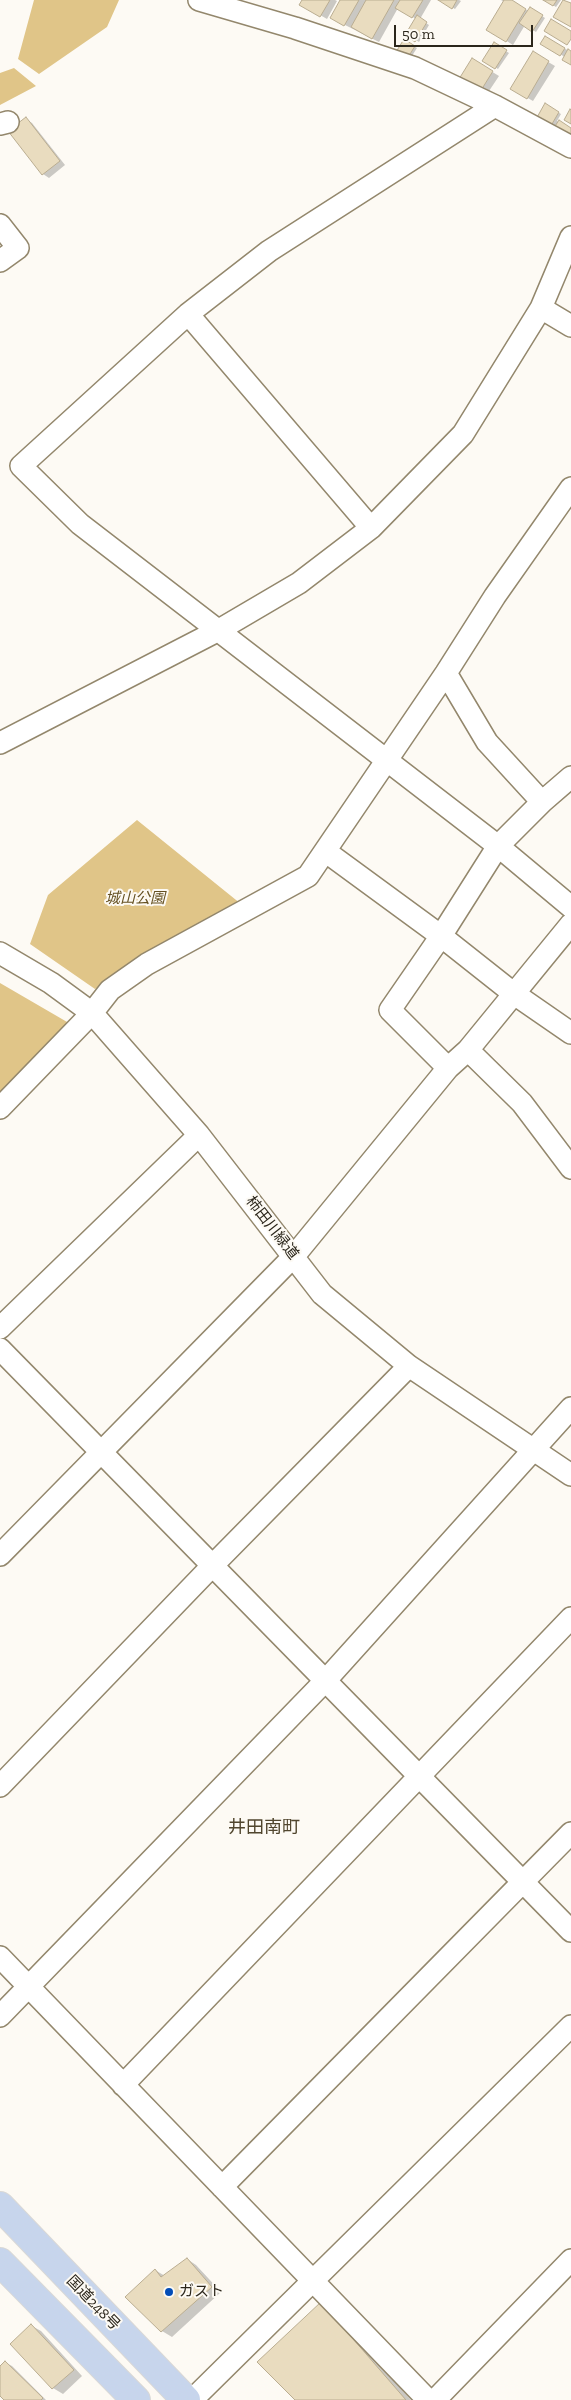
<!DOCTYPE html>
<meta charset="utf-8">
<style>
body{margin:0}
#map{position:relative;width:571px;height:2400px;overflow:hidden;background:#fdfaf4;font-family:"Zilla Slab",serif}
canvas{display:block}
.scale{position:absolute;left:394px;top:25px;width:139px;height:22px;box-sizing:border-box;border:2px solid #2b261b;border-top:0;padding-left:6px;font-size:15px;line-height:18px;white-space:nowrap;color:#2b261b;-webkit-text-stroke:4px #fdfaf4;paint-order:stroke}
</style>
<div id="map">
<canvas width="571" height="2400"></canvas>
<div class="scale">50 m</div>
</div>
<script>
const ctx = document.querySelector('canvas').getContext('2d');
ctx.lineJoin = 'round';
function fill(path, color) { ctx.fillStyle = color; ctx.fill(path, 'evenodd'); }
const poly = rows => new Path2D(rows.map(r => 'M' + r).join(''));
function trace(path, color, width, dash) { ctx.strokeStyle = color; ctx.lineWidth = width; ctx.lineCap = dash ? 'butt' : 'round'; ctx.setLineDash(dash || []); ctx.stroke(path); }
function write(font, color, halo, rows, align = 'center') {
  ctx.font = font + ' "Zilla Slab","Noto Sans JP",serif'; ctx.lineWidth = 4; ctx.setLineDash([]); ctx.textBaseline = 'middle'; ctx.strokeStyle = halo; ctx.fillStyle = color; for (const [text, x, y, turn = 0] of rows) {
    ctx.save(); ctx.translate(x, y); ctx.rotate((+turn || 0) * Math.PI / 180); ctx.textAlign = isNaN(turn) ? turn : align; if (halo) ctx.strokeText(text, 0, 0); ctx.fillText(text, 0, 0); ctx.restore();
  }
}
fill(poly([
 [34,0,119,0,107,27,39,74,18,59],
 [14,68,36,86,0,105,0,73],
 [137,820,241,904,95,989,30,944,48,895],
 [0,983,74,1026,0,1098]
]), '#e0c588');
fill(poly([
 [304,0,335,0,337,1,327,19,301,4],
 [342,0,431,0,420,19,429,25,419,42,406,34,416,19,398,8,379,42,331,18],
 [440,0,459,0,461,1,455,9],
 [501,0,510,0,528,11,530,8,545,18,536,32,525,25,513,45,488,29,504,2],
 [545,0,561,0,556,7],
 [546,38,571,52,571,64,565,57,542,44],
 [405,41,417,48,410,59],
 [494,44,509,53,498,69,484,60],
 [533,53,555,66,533,101,512,89],
 [473,60,499,76,487,94,461,78],
 [545,105,561,114,557,121,571,129,571,141,536,120],
 [26,119,32,123,65,165,49,178,43,174],
 [187,2259,196,2265,221,2292,172,2337,162,2331,127,2297,155,2270,165,2276],
 [333,2311,411,2400,297,2400],
 [32,2326,41,2331,82,2376,63,2394,53,2388,12,2344],
 [6,2363,12,2366,46,2400,6,2400,0,2394,0,2368]
]), '#0003');
const building = poly([
 [302,0,330,0,320,17,299,5,302,0],
 [340,0,359,0,344,26,330,18,340,0],
 [366,0,394,0,372,39,351,27,366,0],
 [400,0,423,0,412,18,395,8,400,0],
 [438,0,457,0,452,9,438,0],
 [504,0,512,0,526,9,506,42,486,30,504,0],
 [543,0,557,0,553,6,543,0],
 [563,0,571,3,571,27,553,17,563,0],
 [530,7,543,15,532,32,519,23,530,7],
 [417,15,427,22,415,42,405,35,417,15],
 [551,19,571,31,571,39,567,45,544,31,551,19],
 [545,36,565,48,560,56,540,44,545,36],
 [404,39,415,46,407,59,396,52,404,39],
 [494,42,507,50,495,69,482,61,494,42],
 [568,49,571,51,571,65,562,60,568,49],
 [533,51,549,61,527,99,510,89,533,51],
 [472,58,493,71,480,92,459,79,472,58],
 [545,103,559,112,549,129,535,121,545,103],
 [570,109,571,110,571,124,564,120,570,109],
 [26,117,60,161,42,175,8,131,26,117],
 [559,120,571,128,571,142,552,131,559,120],
 [187,2258,212,2287,161,2332,125,2297,155,2269,161,2277,187,2258],
 [321,2302,406,2400,295,2400,257,2362,321,2302],
 [31,2324,74,2370,52,2389,10,2344,31,2324],
 [5,2361,43,2398,41,2400,4,2400,0,2396,0,2366,5,2361]
]);
fill(building, '#e9dcbf');
trace(building, '#baad91', 1);
const minor = poly([
 [199,0,295,28,415,68,495,106,571,147],
 [495,106,269,251,188,314,21,466,80,524,498,846,571,907],
 [0,124,8,122],
 [0,225,18,248,0,261],
 [541,308,571,326],
 [188,314,371,528],
 [446,673,487,742,542,802],
 [0,743,219,630,299,583,371,528,463,434,541,308,571,237],
 [325,851,441,936,513,993,571,1033],
 [0,953,51,983,92,1013,199,1135,322,1294,409,1366,571,1475],
 [468,1050,522,1103,571,1168],
 [448,1068,390,1010,441,936,498,846,542,802,571,777],
 [0,1108,92,1013,110,990,147,964,308,876,446,673,495,596,571,488],
 [0,1328,199,1135],
 [0,1349,571,1931],
 [0,1555,294,1256,448,1068,468,1050,571,924],
 [0,1786,213,1565,409,1366],
 [0,1957,428,2400],
 [0,2016,326,1680,571,1408],
 [123,2085,571,1618],
 [222,2187,571,1833],
 [192,2400,571,2026],
 [435,2400,571,2260]
]);
const highway = poly([
 [0,2206,186,2400],
 [0,2262,136,2400]
]);
trace(minor, '#93876c', 24);
trace(highway, '#d9d8d6', 30);
trace(minor, '#fff', 21);
trace(highway, '#c7d5ec', 28);
for (const [x, y, r, color] of [
 [169,2292,5,"#034db7"]
]) { const dot = new Path2D(); dot.arc(x, y, r, 0, 2 * Math.PI); ctx.fillStyle = color; ctx.fill(dot); trace(dot, '#fdfaf4', 2); }
write('italic 15px', '#655122', '#fdfaf4', [
 ["城山公園",135,899]
]);
write('15px', '#2b261b', '#fdfaf4', [
 ["柿田川緑道",272,1228,52],
 ["国道248号",93,2303,46]
]);
write('15px', '#2b261b', '#fdfaf4', [
 ["ガスト",179,2292]
], 'left');
write('18px', '#51462e', '#fdfaf4', [
 ["井田南町",264,1828]
]);
</script>
